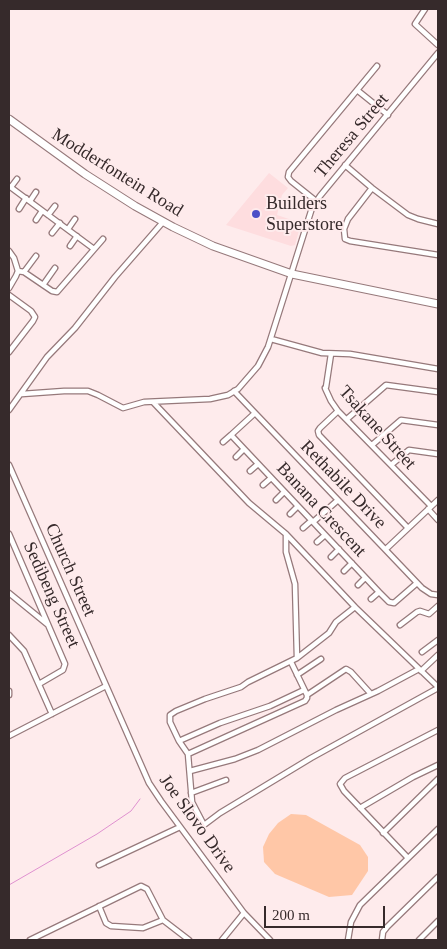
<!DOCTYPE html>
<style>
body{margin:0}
#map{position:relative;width:447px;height:949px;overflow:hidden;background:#feebec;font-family:Georgia,serif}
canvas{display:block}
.frame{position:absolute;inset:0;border:10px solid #362a2b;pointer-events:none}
.scale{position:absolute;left:264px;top:906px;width:121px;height:22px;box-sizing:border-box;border:2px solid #362a2b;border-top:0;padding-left:6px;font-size:15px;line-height:18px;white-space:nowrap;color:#362a2b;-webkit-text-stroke:4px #feebec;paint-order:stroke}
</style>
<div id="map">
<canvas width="447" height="949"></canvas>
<div class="frame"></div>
<div class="scale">200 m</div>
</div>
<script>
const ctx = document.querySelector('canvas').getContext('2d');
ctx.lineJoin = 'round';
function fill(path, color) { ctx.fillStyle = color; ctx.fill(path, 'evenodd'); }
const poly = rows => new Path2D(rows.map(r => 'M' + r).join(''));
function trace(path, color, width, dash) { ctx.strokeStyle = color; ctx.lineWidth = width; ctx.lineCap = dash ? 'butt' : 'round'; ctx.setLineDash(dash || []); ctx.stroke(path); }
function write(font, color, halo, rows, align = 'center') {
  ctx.font = font + ' Georgia,serif'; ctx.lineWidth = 4; ctx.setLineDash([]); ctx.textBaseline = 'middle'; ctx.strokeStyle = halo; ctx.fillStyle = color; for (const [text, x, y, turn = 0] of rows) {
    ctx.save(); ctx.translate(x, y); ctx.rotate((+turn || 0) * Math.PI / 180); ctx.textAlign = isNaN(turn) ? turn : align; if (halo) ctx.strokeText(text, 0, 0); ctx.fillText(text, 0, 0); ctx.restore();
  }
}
fill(poly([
 [269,173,288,188,282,195,277,215,301,223,295,245,291,246,226,225]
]), '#fedddf');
fill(poly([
 [291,814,306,815,360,845,368,857,368,871,352,895,329,897,275,874,264,862,263,847,269,834,278,823]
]), '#ffc7a7');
trace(poly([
 [9,885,97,834,131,811,140,799]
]), '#df90cf', 1);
const minor = poly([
 [425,9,415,24,438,45],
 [357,90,388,115],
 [345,165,372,188,408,215,418,219,438,224],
 [9,186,94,249],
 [11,187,17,179],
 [372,188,348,219,344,229,345,239,350,241,438,255],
 [30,201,36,192],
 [316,201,291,181,288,177,289,172,377,66],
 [19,209,26,198],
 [48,215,55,206],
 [36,220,42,211],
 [68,229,75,219],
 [52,233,60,223],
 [70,246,77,236],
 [9,251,14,258,18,271,16,276,9,288],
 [18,271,24,272,52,291,57,292,103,239],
 [24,272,36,256],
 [43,285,55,268],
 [9,295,31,311,35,317,33,321,9,352],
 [271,339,322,353,350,354,438,369],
 [326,387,331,354],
 [325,388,331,401,338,411,431,506],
 [234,391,422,588,431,594,438,595],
 [22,394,64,391,88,391,98,395,123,408,144,402,210,399,228,395,238,389,258,366,268,347,312,208,320,196,438,53],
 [153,402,249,503,286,534,355,607,438,687],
 [9,410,47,357,75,328,115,277,163,222],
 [338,411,320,428,318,431,319,435,408,528],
 [255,413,231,435,379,592,389,602,394,603,417,583],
 [347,419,386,385,438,392],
 [223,442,231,435],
 [372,445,401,420,438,425],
 [236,457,244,449],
 [9,465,149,783,161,801,244,913,270,940],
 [391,465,409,450,438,454],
 [250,471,258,464],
 [263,485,271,478],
 [276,500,284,492],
 [428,509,438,520],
 [290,514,298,506],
 [313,522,338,500],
 [303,528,311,521],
 [9,534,65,664,63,670,39,684],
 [286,534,286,552,295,584,297,658,248,682,241,687,205,699,176,711,170,715,170,722,179,741,220,723,270,706,304,690],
 [317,542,325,535],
 [386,549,438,500],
 [331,557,339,549],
 [344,571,352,563],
 [358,585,365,578],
 [9,593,47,624],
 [371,599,379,592],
 [400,625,417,612,420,611,429,614,438,606],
 [9,635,24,651,52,714],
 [422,652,438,640],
 [297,658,329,633,336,622,355,607],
 [291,662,307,695,346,669,351,672,371,694],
 [421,671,438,655],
 [297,675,321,659],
 [9,691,9,695],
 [9,736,106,686],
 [179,741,188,754,192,802,204,825,220,813,311,758,438,688],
 [188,754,305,701,307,698,307,695],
 [190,771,235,759,258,750,336,710,378,691,419,669],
 [191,793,226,780],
 [360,808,413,777,438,765],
 [383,833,438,779],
 [408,858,344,791,340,784,345,778,438,730],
 [99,865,180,827],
 [99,906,106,923,111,926,143,928,163,920],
 [30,940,141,886,147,889,163,920,189,940],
 [222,940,244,913],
 [348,940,351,922,360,905,438,829],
 [382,940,383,932,387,927,438,877],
 [419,940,438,921]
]);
const secondary = poly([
 [9,119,85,174,135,206,173,227,213,246,292,274,438,304]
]);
trace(minor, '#96797b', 7);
trace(secondary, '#96797b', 9);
trace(minor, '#fff', 4.5);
trace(secondary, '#fff', 7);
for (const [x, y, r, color] of [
 [256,214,5,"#4b51c7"]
]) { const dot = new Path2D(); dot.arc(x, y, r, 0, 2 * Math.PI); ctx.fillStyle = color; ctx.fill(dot); trace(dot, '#feebec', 2); }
write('18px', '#362a2b', '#feebec', [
 ["Theresa Street",352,136,-50],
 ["Modderfontein Road",117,173,32],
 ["Tsakane Street",377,428,48],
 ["Rethabile Drive",343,485,46],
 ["Banana Crescent",321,510,47],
 ["Church Street",70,570,66],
 ["Sedibeng Street",51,595,66],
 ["Joe Slovo Drive",197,824,54]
]);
write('18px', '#362a2b', '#feebec', [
 ["Builders",266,204],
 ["Superstore",266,225]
], 'left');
</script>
